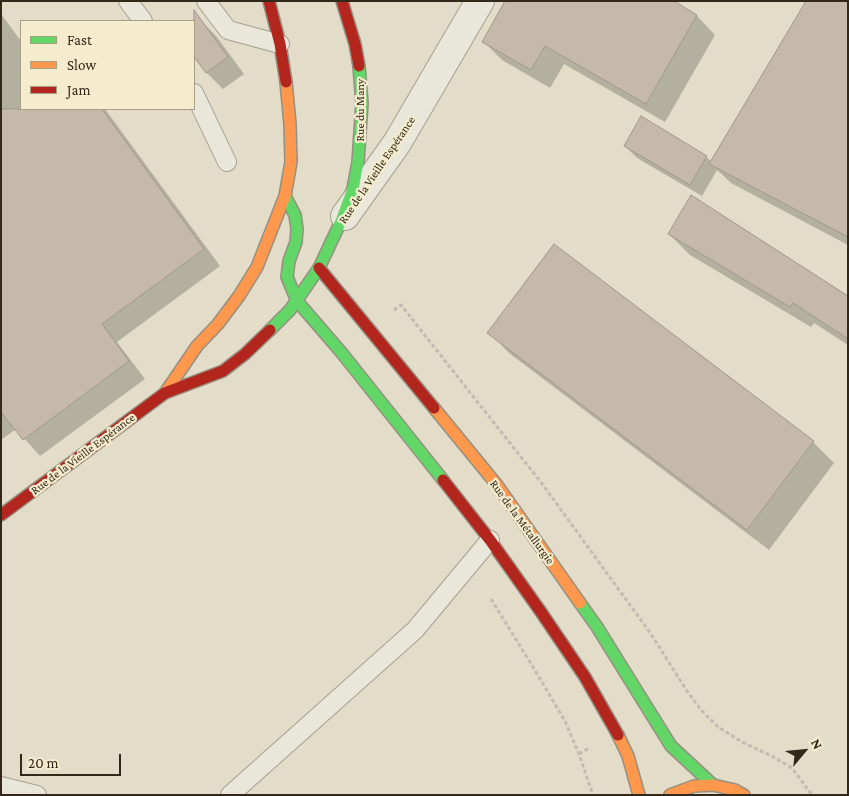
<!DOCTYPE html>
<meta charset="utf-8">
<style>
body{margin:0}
#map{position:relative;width:849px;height:796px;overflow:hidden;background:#e2dcc8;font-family:"Crimson Pro",serif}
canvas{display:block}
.frame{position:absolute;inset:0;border:2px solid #33291b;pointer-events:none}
.legend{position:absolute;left:20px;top:20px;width:175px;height:90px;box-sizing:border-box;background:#f4eccd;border:1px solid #a79e86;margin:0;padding:6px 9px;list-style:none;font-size:15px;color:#33291b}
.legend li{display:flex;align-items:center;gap:10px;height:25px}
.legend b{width:25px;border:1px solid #a79e86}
.north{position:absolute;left:779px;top:726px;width:50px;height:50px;-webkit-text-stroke:4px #f4eccd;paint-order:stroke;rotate:62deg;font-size:14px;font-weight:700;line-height:20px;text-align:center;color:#33291b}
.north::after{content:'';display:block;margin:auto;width:18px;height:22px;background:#33291b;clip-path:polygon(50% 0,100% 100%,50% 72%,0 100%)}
.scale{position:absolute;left:20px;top:754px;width:101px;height:22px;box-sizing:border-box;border:2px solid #33291b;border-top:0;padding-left:6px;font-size:15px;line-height:18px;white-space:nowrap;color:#33291b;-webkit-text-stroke:4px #f4eccd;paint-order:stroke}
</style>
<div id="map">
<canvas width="849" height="796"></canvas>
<div class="frame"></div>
<ul class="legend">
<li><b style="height:6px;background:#63d668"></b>Fast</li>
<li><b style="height:6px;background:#ff974d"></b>Slow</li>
<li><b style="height:6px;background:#b3261e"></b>Jam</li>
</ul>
<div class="north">N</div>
<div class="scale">20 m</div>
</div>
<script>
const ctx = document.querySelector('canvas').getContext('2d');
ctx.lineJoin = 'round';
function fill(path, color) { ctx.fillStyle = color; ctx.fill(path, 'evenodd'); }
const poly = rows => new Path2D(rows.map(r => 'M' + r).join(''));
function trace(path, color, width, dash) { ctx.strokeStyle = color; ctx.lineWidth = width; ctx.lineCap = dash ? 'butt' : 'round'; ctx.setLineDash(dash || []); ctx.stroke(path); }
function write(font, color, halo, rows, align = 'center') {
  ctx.font = font + ' "Crimson Pro",serif'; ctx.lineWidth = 4.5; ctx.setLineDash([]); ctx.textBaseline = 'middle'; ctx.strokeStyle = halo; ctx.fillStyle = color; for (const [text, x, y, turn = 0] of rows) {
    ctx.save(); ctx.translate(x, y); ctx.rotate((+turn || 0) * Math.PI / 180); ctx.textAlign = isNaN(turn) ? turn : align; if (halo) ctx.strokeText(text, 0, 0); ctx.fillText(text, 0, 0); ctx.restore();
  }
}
fill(poly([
 [671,1,697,16,715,35,665,122,564,64,550,88,502,60,483,41],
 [848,1,848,245,731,183,717,170,702,196,637,158,625,146,706,157,712,162],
 [1,14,21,41,21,109,105,109,220,266,117,342,145,379,40,456,16,429,1,440],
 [199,19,216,36,244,74,223,89,207,73,194,55,194,24],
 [669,234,848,297,848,345,814,323,811,327,690,255],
 [554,246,813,442,834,463,769,550,509,353,489,332]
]), '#0003');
const building = poly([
 [505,1,674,1,697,15,646,104,545,46,531,70,482,42,505,1],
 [806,1,848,1,848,237,709,164,806,1],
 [194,10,228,57,206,73,194,57,194,10],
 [1,109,102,109,204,249,102,324,129,361,23,440,1,412,1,109],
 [641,116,707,156,690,185,624,146,641,116],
 [691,195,848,296,848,339,793,303,790,307,668,234,691,195],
 [554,244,814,441,747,530,487,333,554,244]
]);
fill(building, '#c5baa9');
trace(building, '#a19788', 1);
const lane = poly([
 [128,1,143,21],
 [206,1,228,30,280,44],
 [194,93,227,162],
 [1,786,37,795],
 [230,795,415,630,490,540]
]);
const street = poly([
 [345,216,397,143,480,1]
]);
const fast = poly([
 [285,196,295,215,297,229,296,242,289,261,287,277,297,301,341,352,443,480],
 [270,330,290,310,319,268,342,219,353,189,358,162,362,103,359,66],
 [580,603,597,627,671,746,713,785]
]);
const slow = poly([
 [165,393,197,346,218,324,239,296,257,267,285,196,291,162,290,124,286,82],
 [434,408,497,485,580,603],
 [618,735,628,756,639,795],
 [670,795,694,786,713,785,735,790,744,795]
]);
const jam = poly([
 [269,1,280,44,286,82],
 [342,1,355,44,359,66],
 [319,268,434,408],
 [443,480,490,540,541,612,585,677,618,735],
 [1,515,165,393,223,371,245,354,270,330]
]);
trace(lane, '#a6a092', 20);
trace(street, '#a6a092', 30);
trace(fast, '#969082', 14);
trace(slow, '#969082', 14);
trace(jam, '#969082', 14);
trace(poly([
 [394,310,401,305,543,485,651,634,687,691,701,710,718,727,742,742,772,756,792,768,812,795],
 [491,599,533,667,565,721,579,754,593,795],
 [579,754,589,748]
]), '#c2bdb1', 3, [4, 2.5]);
trace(lane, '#e9e6da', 18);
trace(street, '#e9e6da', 28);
trace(fast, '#63d668', 11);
trace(slow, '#ff974d', 11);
trace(jam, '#b3261e', 11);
write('12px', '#33291b', '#f4eccd', [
 ["Rue du Many",360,110,-90],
 ["Rue de la Vieille Espérance",377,170,-56],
 ["Rue de la Vieille Espérance",83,454,-37],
 ["Rue de la Métallurgie",522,522,54]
]);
</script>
